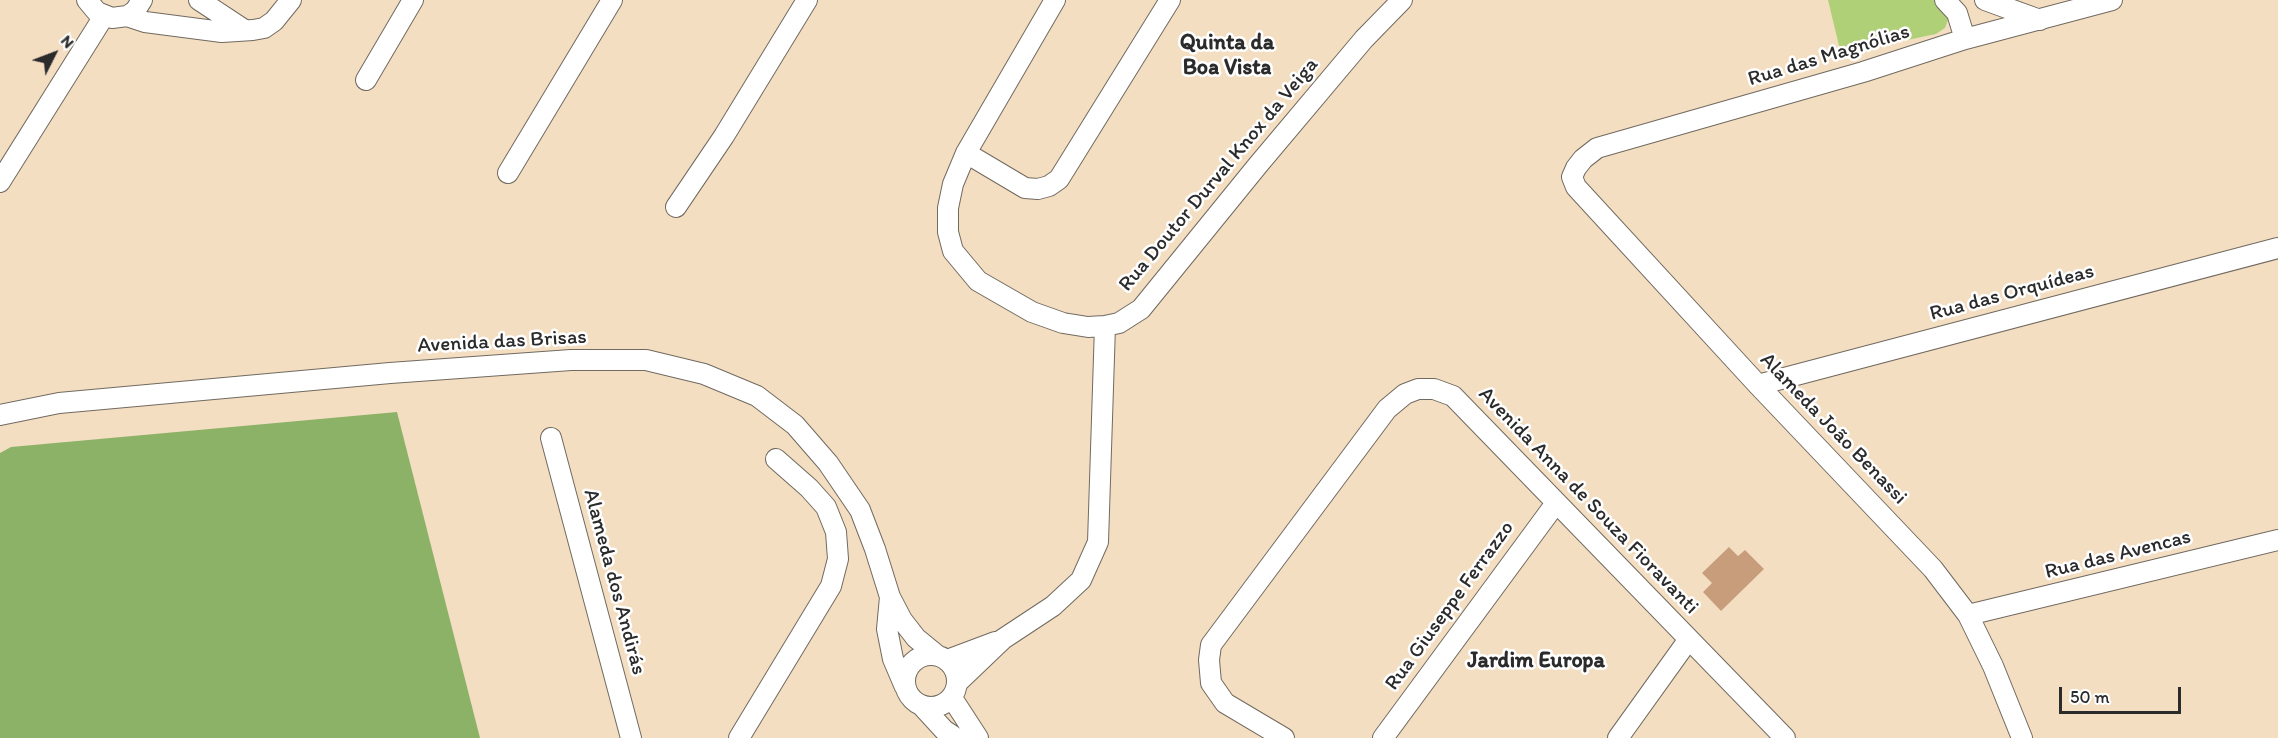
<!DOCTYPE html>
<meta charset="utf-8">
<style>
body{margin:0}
#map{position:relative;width:2278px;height:738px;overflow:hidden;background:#f4dec2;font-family:Itim,sans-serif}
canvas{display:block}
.north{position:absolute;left:24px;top:24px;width:60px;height:60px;-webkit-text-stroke:4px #fff;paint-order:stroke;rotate:48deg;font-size:16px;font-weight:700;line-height:24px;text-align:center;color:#2b2b2b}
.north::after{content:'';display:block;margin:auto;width:21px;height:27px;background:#2b2b2b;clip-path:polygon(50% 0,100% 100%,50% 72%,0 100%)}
.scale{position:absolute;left:2059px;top:687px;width:122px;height:27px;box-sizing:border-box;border:3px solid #2b2b2b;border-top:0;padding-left:8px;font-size:18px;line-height:21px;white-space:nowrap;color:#2b2b2b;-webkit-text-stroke:4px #fff;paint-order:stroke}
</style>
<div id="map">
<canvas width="2278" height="738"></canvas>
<div class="north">N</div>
<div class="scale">50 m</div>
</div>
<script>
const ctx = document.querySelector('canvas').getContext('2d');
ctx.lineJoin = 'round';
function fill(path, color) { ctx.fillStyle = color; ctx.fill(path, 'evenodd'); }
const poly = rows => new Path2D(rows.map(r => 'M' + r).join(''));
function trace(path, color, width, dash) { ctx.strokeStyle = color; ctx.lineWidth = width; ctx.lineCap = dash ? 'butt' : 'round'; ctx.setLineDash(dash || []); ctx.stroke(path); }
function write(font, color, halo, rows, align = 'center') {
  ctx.font = font + ' Itim,sans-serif'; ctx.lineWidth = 5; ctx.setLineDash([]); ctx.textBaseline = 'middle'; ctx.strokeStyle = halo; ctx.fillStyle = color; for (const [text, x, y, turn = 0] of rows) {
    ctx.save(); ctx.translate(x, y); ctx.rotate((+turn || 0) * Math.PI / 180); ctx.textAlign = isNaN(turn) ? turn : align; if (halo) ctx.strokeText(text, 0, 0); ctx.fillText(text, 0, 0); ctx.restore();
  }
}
fill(poly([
 [1828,0,1933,0,1944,4,1949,17,1945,28,1936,34,1841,54]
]), '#b0d078');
fill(poly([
 [397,412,480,738,0,738,0,453,11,447]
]), '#8cb268');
fill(poly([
 [1729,547,1738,556,1745,550,1764,569,1721,611,1703,592,1712,583,1702,573]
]), '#c79d7c');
const street = poly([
 [87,0,97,12,112,18,127,16,135,11,142,0],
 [199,0,243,29],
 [1055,0,966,153,953,184,948,208,948,232,953,251,978,281,1032,312,1063,323,1088,327,1105,326,1119,323,1141,309,1258,165,1364,39,1402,0],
 [1945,0,1957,13,1965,39],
 [1985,0,2040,20],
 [127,16,145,22,222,32,253,30,264,28,274,21,291,0],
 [366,80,413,0],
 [966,153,1025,188,1038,189,1049,186,1059,179,1170,0],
 [508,173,612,0],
 [0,182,104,16],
 [676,207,724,136,807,0],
 [1758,385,2278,248],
 [0,415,59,403,390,373,571,360,646,360,704,374,757,396,795,425,828,463,860,510,875,549,890,597,902,620,916,638,938,656],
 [551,438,631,738],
 [890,597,887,629,893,659,905,687],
 [1968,615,2278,540],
 '905 681a26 26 0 1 1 52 0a26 26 0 1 1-52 0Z',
 [947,660,995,642],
 [958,682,1003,639,1053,606,1081,580,1098,542,1105,326],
 [952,698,978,738],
 [922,706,944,730,956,738],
 [739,738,831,586,838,559,836,532,826,507,809,488,776,459],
 [1284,738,1225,703,1211,683,1209,660,1211,645,1387,409,1405,394,1418,389,1434,389,1453,396,1785,738],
 [1383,738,1556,503],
 [1618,738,1689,639],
 [2022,738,1993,666,1968,615,1933,569,1758,385,1576,187,1572,177,1576,168,1583,159,1597,148,1863,72,1965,39,2112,0]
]);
trace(street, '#716a60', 22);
trace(street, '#fff', 20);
write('21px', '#2b2b2b', '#fff', [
 ["Rua das Magnólias",1829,56,-17],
 ["Rua Doutor Durval Knox da Veiga",1219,175,-50],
 ["Rua das Orquídeas",2012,293,-15],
 ["Avenida das Brisas",502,342,-3],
 ["Alameda João Benassi",1833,429,46],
 ["Avenida Anna de Souza Fioravanti",1588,501,46],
 ["Rua das Avencas",2118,555,-14],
 ["Alameda dos Andirás",614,582,75],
 ["Rua Giuseppe Ferrazzo",1450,606,-54]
]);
write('bold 22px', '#2b2b2b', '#fff', [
 ["Quinta da",1227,43],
 ["Boa Vista",1227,68],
 ["Jardim Europa",1536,661]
]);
</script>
